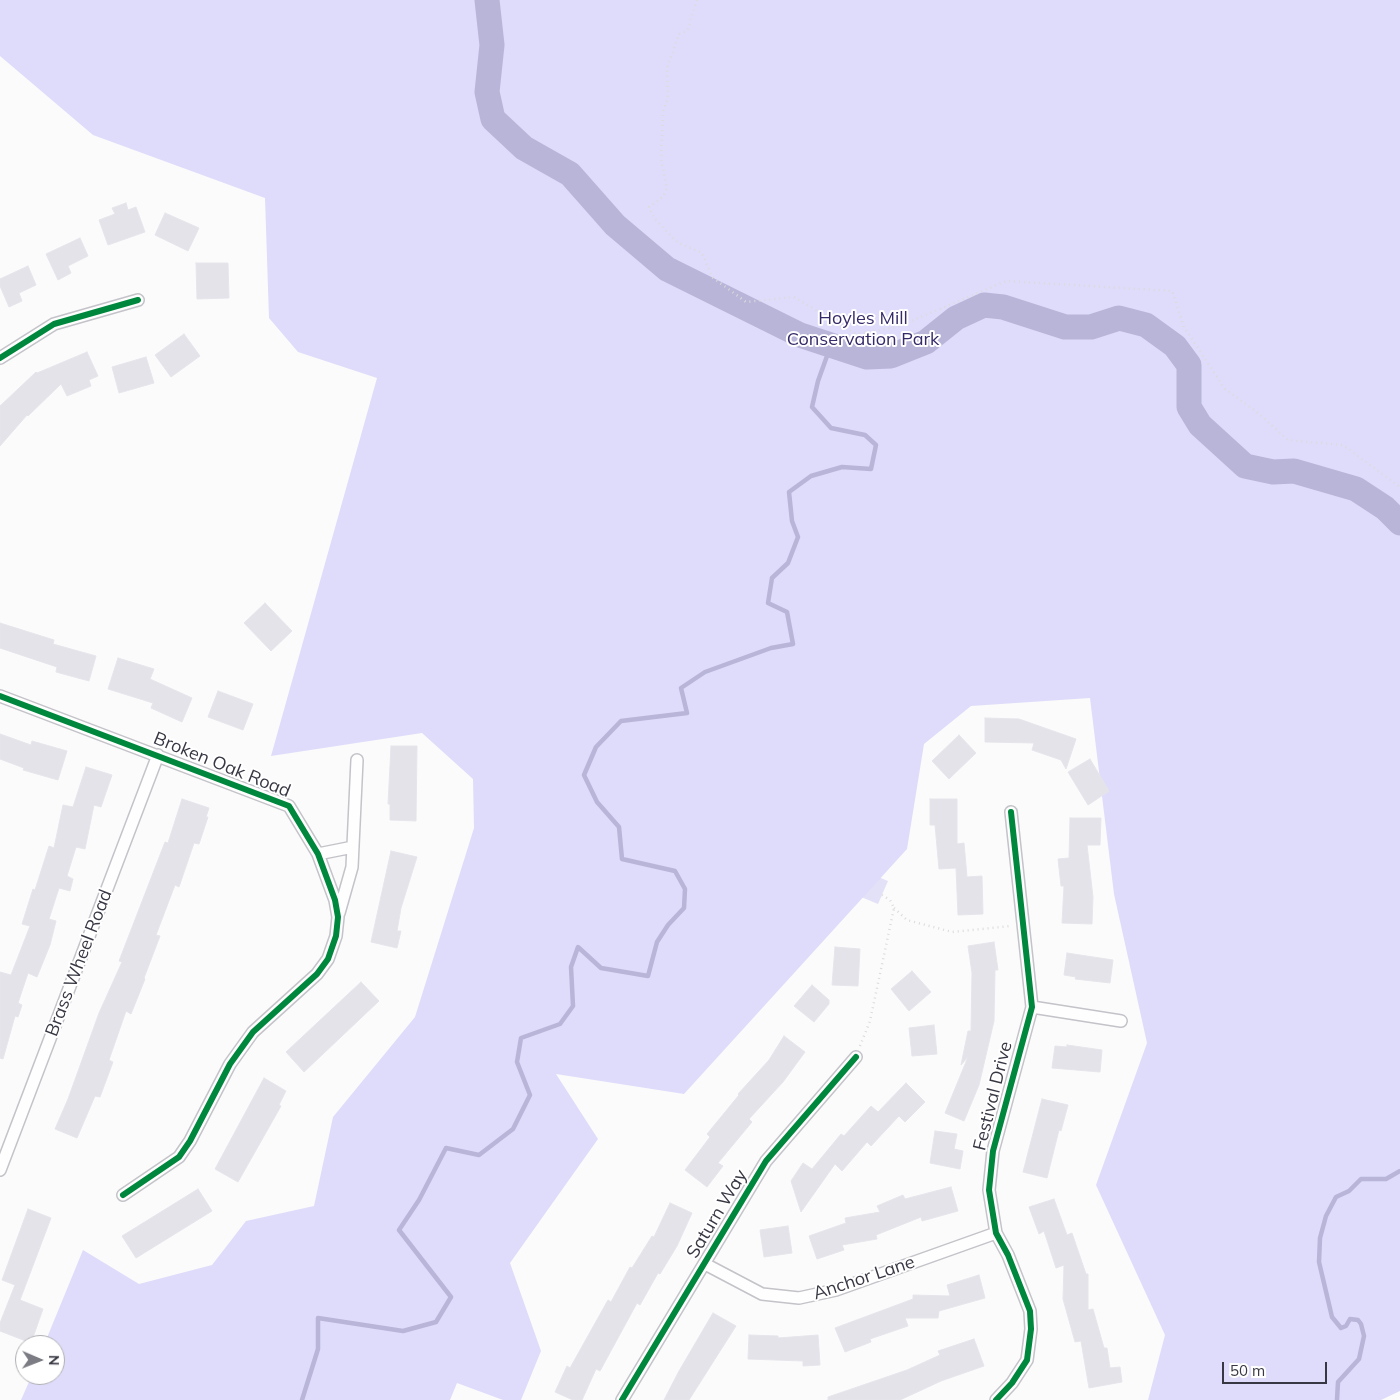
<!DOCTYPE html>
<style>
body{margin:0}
#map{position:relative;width:1400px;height:1400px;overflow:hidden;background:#fbfbfb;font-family:Mulish,sans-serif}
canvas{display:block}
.north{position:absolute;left:15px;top:1335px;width:50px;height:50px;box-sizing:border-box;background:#fff;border:1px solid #afafb4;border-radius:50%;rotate:91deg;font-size:14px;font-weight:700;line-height:20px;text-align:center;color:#383844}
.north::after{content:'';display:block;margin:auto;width:18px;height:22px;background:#7c7c84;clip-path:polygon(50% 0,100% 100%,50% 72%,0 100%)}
.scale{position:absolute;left:1222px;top:1362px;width:105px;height:22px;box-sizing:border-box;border:2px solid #383844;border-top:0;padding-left:6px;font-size:15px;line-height:18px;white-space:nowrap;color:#383844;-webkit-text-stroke:4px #fff;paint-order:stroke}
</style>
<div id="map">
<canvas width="1400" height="1400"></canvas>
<div class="north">N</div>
<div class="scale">50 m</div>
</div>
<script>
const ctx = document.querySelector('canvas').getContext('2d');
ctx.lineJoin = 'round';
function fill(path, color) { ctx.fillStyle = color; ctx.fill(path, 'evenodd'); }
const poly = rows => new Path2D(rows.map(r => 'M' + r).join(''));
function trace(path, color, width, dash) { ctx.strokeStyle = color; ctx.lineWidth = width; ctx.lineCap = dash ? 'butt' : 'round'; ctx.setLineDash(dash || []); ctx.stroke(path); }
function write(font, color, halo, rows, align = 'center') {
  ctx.font = font + ' Mulish,sans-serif'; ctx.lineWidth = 4; ctx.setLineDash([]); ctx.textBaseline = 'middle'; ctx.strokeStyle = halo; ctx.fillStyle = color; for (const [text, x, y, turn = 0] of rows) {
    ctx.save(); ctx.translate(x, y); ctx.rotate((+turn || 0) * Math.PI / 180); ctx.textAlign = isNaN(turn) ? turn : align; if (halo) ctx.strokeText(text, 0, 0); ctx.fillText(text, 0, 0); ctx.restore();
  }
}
fill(poly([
 [859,869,888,881,878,904,849,892]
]), '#e2e1f7');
fill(poly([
 [0,0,1400,0,1400,1391,1381,1400,1148,1400,1165,1335,1096,1185,1147,1043,1114,894,1090,698,971,706,924,744,907,849,684,1094,556,1074,598,1139,510,1263,541,1351,521,1400,503,1400,457,1383,450,1400,21,1400,32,1375,55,1375,55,1345,44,1345,83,1250,139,1284,212,1265,246,1221,314,1206,333,1117,415,1017,474,828,473,779,422,733,271,756,377,378,298,352,269,318,265,198,93,135,0,56]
]), '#dedcfa');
trace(poly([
 [302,1400,318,1349,318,1318,403,1331,436,1322,451,1297,399,1230,419,1200,446,1148,479,1155,513,1129,530,1095,517,1062,521,1038,560,1024,573,1006,571,967,578,947,601,968,648,976,657,942,668,925,684,908,685,889,675,871,622,859,619,827,597,802,584,775,596,747,621,721,687,713,681,688,705,672,771,648,793,644,787,612,768,603,772,578,788,563,798,537,792,521,789,492,811,476,842,467,871,469,876,445,865,435,831,428,812,407,818,381,831,345],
 [1337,1400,1338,1382,1359,1359,1364,1336,1361,1324,1358,1320,1350,1319,1346,1326,1341,1328,1332,1317,1319,1262,1320,1238,1326,1216,1336,1197,1349,1191,1361,1179,1386,1179,1400,1171]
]), '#b8b5d9', 4.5);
trace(poly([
 [487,0,492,45,487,92,493,119,524,148,570,174,615,225,667,269,800,335,867,357,891,356,926,342,956,318,984,305,1003,307,1065,327,1091,327,1119,318,1146,325,1175,346,1189,365,1189,407,1200,425,1245,466,1273,472,1294,471,1356,489,1385,508,1400,523]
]), '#b8b5d9', 25);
const building = poly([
 [126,203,128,210,136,207,145,232,108,245,99,220,115,214,112,208,126,203],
 [165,213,199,228,188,251,155,235,165,213],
 [80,238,88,256,68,266,71,273,58,280,46,254,80,238],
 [196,263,228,263,229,298,197,299,196,263],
 [28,266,36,285,19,293,22,301,9,307,0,286,0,279,28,266],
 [184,334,200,356,171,377,155,355,184,334],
 [87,352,98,376,89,380,91,386,67,396,61,384,28,416,27,415,0,446,0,406,36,372,37,373,87,352],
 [146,357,154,383,119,393,112,367,146,357],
 [265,603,292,631,271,651,244,623,265,603],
 [0,623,54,640,53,644,96,656,89,681,56,672,57,667,0,648,0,623],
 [118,658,154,669,150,679,192,698,182,722,151,708,153,703,108,689,118,658],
 [218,691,253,704,243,730,208,717,218,691],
 [985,718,1019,719,1076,739,1066,769,1061,760,1032,750,1034,743,985,742,985,718],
 [0,734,31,745,32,741,67,751,58,780,23,770,24,768,0,759,0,734],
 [959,735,976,753,949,779,932,761,959,735],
 [391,746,417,746,416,821,390,820,390,804,388,804,391,746],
 [1090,759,1109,791,1088,805,1068,772,1090,759],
 [86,767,112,775,101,807,94,805,85,849,76,847,67,876,73,879,70,891,59,888,49,919,56,921,50,945,37,977,28,973,18,1003,22,1005,18,1017,15,1016,3,1059,0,1058,0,972,11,975,30,926,22,924,33,889,35,890,49,846,54,848,63,805,73,807,86,767],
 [182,799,209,808,206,817,208,817,199,844,194,843,179,887,175,885,156,935,160,936,144,978,145,979,131,1014,126,1011,109,1060,113,1062,100,1097,95,1096,77,1138,55,1129,68,1099,99,1013,122,962,119,961,165,842,168,843,182,799],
 [930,799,957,799,957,844,964,843,967,877,982,876,983,914,958,915,956,868,939,869,935,825,930,825,930,799],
 [1070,818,1101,818,1100,845,1087,845,1093,897,1092,924,1062,923,1064,886,1061,886,1058,859,1069,858,1070,818],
 [391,851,417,857,401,908,397,931,401,931,397,948,371,942,391,851],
 [994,942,998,970,995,970,994,1021,979,1085,964,1121,945,1113,968,1057,961,1065,968,1031,971,1031,972,973,968,946,994,942],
 [835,947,860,949,858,986,832,985,835,947],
 [1067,953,1113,960,1110,983,1075,979,1076,977,1064,975,1067,953],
 [912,971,931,992,909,1011,891,989,912,971],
 [361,982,379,1001,304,1072,286,1052,361,982],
 [812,985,829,1000,829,1004,814,1022,794,1006,812,985],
 [934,1025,937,1054,912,1056,909,1028,934,1025],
 [784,1036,805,1052,783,1082,749,1119,752,1122,718,1163,723,1166,707,1187,685,1170,710,1137,707,1134,739,1095,738,1094,769,1060,784,1036],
 [1067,1045,1102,1050,1100,1072,1052,1068,1055,1046,1067,1047,1067,1045],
 [264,1078,286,1091,279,1105,281,1106,238,1182,215,1169,264,1078],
 [906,1083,925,1102,905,1122,899,1116,871,1146,867,1142,842,1171,835,1164,801,1212,791,1181,803,1163,812,1169,841,1134,844,1136,871,1106,878,1112,906,1083],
 [1042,1099,1068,1105,1061,1131,1059,1130,1047,1178,1023,1172,1042,1099],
 [935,1131,957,1134,954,1149,963,1151,960,1169,930,1163,935,1131],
 [951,1187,958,1211,922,1221,921,1217,876,1235,877,1239,842,1245,844,1250,817,1259,809,1236,846,1223,845,1218,880,1212,877,1206,903,1195,905,1199,951,1187],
 [198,1189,212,1211,136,1258,122,1236,198,1189],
 [1054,1199,1067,1235,1072,1233,1086,1274,1088,1274,1088,1310,1093,1309,1104,1348,1107,1348,1110,1368,1120,1367,1122,1382,1089,1388,1081,1341,1075,1342,1063,1299,1064,1265,1056,1268,1044,1231,1039,1234,1029,1207,1054,1199],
 [670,1203,692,1213,677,1246,660,1274,658,1273,640,1305,637,1303,600,1371,596,1369,582,1400,573,1400,555,1392,567,1366,570,1368,608,1300,611,1302,630,1267,632,1268,652,1236,654,1237,670,1203],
 [28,1209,51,1218,20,1300,43,1309,31,1343,0,1331,0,1323,15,1285,2,1280,28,1209],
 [788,1226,792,1253,764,1257,760,1230,788,1226],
 [979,1275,985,1298,939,1311,938,1318,905,1318,908,1326,870,1339,871,1342,845,1352,835,1328,913,1299,913,1295,950,1296,947,1285,979,1275],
 [713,1313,736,1326,689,1400,664,1400,679,1371,713,1313],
 [749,1335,778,1336,778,1338,818,1335,820,1365,803,1366,803,1361,748,1359,749,1335],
 [974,1339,984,1366,941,1381,900,1400,828,1400,828,1397,907,1370,940,1355,938,1351,974,1339]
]);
fill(building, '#e3e3e9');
trace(building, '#e6e5eb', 1);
const street = poly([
 [0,358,54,324,138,300],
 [0,696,289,806,318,854,335,900,338,917,336,936,328,959,317,974,253,1032,230,1064,190,1141,179,1157,123,1195],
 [318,854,353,847],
 [339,913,352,867,357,760],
 [1032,1007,1121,1021],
 [0,1170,158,755],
 [705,1264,762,1294,799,1298,836,1290,996,1233],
 [622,1400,766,1161,856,1057],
 [996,1400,1012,1383,1027,1360,1031,1329,1030,1311,1008,1255,996,1233,989,1190,993,1151,1032,1007,1011,812]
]);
trace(street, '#c3c3c9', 14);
trace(poly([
 [697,0,687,31,679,34,667,68,668,98,663,112,661,159,667,188,663,197,649,207,654,218,677,242,702,253,712,277,746,302,794,297,856,334,897,327,1006,281,1172,291,1184,327,1225,389,1257,412,1288,440,1343,445,1400,487],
 [894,908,907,920,952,932,1011,926],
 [860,1046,870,1021,894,908,890,900,882,895]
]), '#dbdbdc', 2.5, [1, 4]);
trace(street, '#fefefe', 11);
trace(poly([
 [0,358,54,324,138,300],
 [0,696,289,806,318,854,335,900,338,917,336,936,328,959,317,974,253,1032,230,1064,190,1141,179,1157,123,1195],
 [622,1400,766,1161,856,1057],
 [996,1400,1012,1383,1027,1360,1031,1329,1030,1311,1008,1255,996,1233,989,1190,993,1151,1032,1007,1011,812]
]), '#00873e', 6);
write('18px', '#362a69', '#fff', [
 ["Hoyles Mill",863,319],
 ["Conservation Park",863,340]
]);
write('18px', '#383844', '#fff', [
 ["Broken Oak Road",222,765,22],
 ["Brass Wheel Road",79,963,-69],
 ["Festival Drive",993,1096,-76],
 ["Saturn Way",717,1214,-59],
 ["Anchor Lane",864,1278,-18]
]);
</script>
